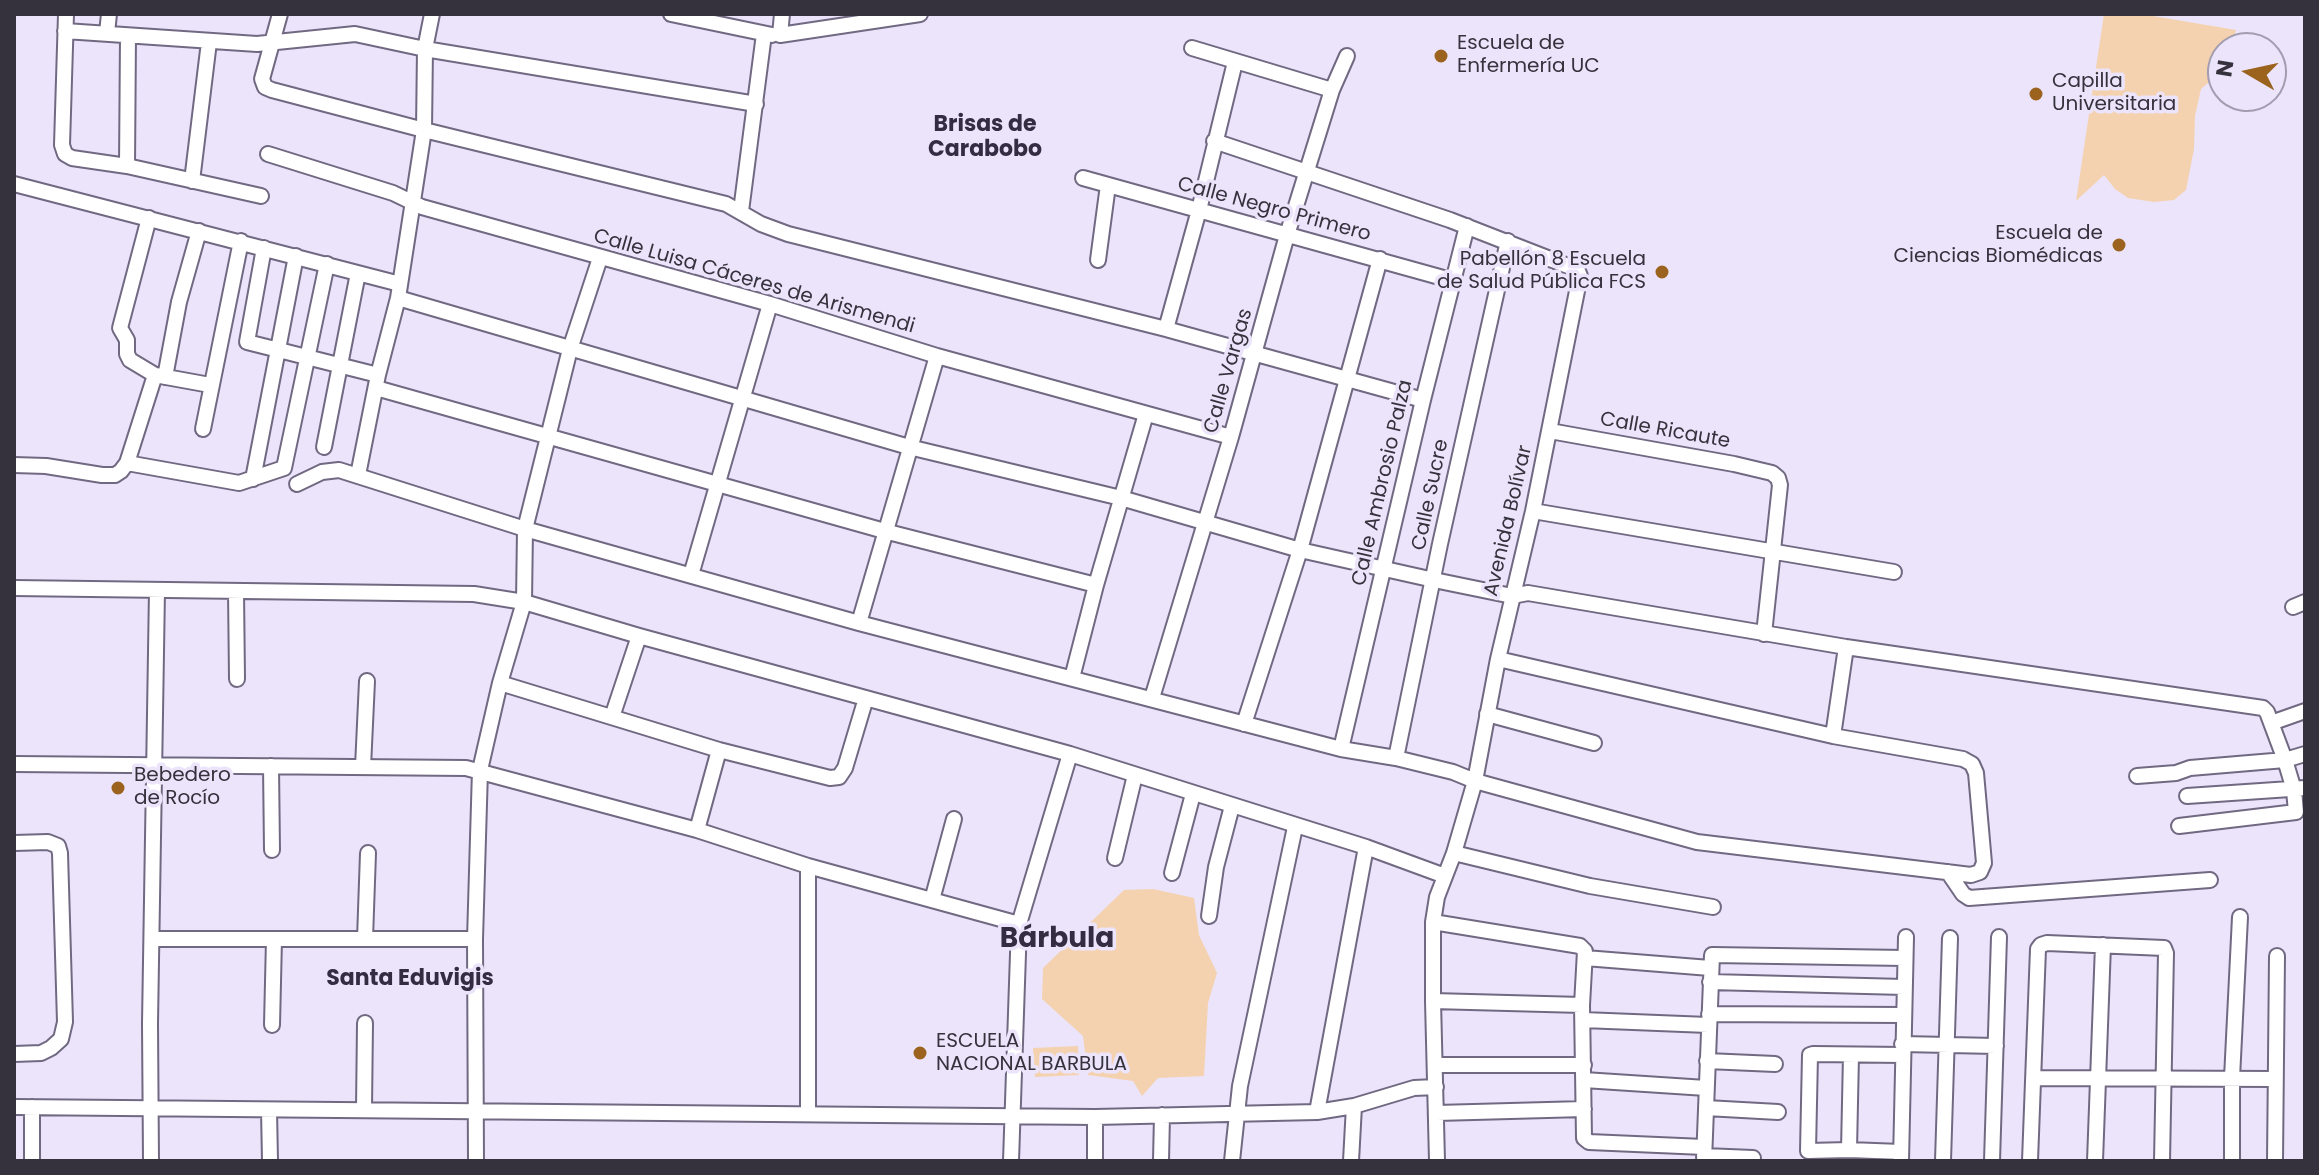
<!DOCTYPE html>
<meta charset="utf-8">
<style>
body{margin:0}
#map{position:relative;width:2319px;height:1175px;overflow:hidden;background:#ebe4fb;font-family:Poppins,sans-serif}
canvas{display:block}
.frame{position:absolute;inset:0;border:16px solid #35323d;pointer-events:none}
.north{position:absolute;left:2207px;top:32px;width:80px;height:80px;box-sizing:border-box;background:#ebe4fb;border:2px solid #a29daf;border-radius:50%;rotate:279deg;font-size:22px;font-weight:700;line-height:32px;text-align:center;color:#35323d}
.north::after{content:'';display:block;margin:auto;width:28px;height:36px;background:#9b631e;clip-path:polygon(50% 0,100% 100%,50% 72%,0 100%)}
</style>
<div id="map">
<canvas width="2319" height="1175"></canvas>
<div class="frame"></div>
<div class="north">N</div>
</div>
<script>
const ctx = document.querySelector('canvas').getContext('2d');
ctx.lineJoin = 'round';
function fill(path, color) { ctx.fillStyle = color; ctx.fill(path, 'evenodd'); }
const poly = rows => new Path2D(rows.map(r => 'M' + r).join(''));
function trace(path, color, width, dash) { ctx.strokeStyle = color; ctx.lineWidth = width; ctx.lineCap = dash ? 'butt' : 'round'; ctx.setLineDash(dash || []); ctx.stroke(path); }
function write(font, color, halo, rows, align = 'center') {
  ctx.font = font + ' Poppins,sans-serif'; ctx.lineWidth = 7; ctx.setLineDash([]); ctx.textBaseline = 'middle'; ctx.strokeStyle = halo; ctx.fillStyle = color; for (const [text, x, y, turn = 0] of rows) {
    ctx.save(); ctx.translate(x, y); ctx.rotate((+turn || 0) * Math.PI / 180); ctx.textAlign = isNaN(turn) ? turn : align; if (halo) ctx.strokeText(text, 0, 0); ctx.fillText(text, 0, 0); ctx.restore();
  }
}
fill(poly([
 [2104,14,2141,14,2236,30,2232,48,2223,48,2223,70,2201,89,2195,116,2194,149,2186,190,2174,200,2154,202,2128,198,2115,189,2104,175,2076,201],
 [1153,889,1194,898,1199,935,1217,973,1208,1003,1204,1076,1158,1078,1142,1096,1133,1081,1088,1075,1083,1036,1042,999,1043,968,1124,890],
 [1078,1046,1079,1075,1035,1077,1033,1048]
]), '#f5d2af');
const minor = poly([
 [66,14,62,145,65,154,72,158,127,166,261,196],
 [280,14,262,79,265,87,272,90,424,130,726,204,761,224,788,234,1166,329,1423,400],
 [671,14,772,35],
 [782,14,780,35,920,14],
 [65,31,257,44,355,34,425,49,756,104],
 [107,33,109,14],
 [1192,48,1332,90],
 [1214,141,1450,220,1573,268,1578,271,1580,276,1533,511,1498,659,1475,781,1454,853,1437,897,1433,922,1433,1001,1437,1161],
 [268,154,393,193,422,207,770,304,937,356,1231,437],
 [127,166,128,36],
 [1083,178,1454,281],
 [192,181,209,42],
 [14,184,400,284],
 [741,211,764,34],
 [149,218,120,328,127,340,127,354,130,360,155,375,210,385],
 [264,248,247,342,378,375],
 [1098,260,1108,185],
 [398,298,909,447,1121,498,1300,550,1434,580,1512,596,1528,593,1846,647,2263,708,2267,712,2285,760,2294,790,2296,812,2179,826],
 [1166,329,1199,210,1235,62],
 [165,377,179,302,199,231],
 [376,388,888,532,1096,585],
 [203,429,241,241],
 [1550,431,1734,464,1772,473,1778,478,1780,485,1764,634],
 [324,447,358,273],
 [127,463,239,483,284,468,327,264],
 [14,465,46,466,102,475,115,475,121,471,127,463,155,375],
 [358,475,378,375,398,298,424,130,425,49,432,14],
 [253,479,296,256],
 [297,484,322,472,339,470,525,529,859,623,1341,749,1396,758,1453,772,1475,781,1697,842,1971,875,1980,872,1984,863,1976,773,1972,764,1963,759,1833,736,1498,659],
 [1533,511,1894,572],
 [691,575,770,304],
 [14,588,474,594,524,602,639,636,1070,754,1366,847,1445,876],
 [236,591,237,679],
 [2293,607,2305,602],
 [859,623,937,356],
 [1072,678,1096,585,1146,414],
 [500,683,719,750,830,778,839,777,845,768,866,698],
 [1152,698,1231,437,1287,235,1332,90,1347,56],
 [1487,714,1594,743],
 [612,717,639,636],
 [2271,723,2305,711],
 [1244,724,1300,550,1380,259],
 [1833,736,1846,647],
 [1341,749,1423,400,1467,226],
 [1396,758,1440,544,1508,241],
 [14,764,466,768,697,830,808,866,1019,924],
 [271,766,272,850],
 [363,767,367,681],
 [2137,776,2176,773,2190,768,2285,760,2305,754],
 [2187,796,2305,788],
 [697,830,719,750],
 [14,843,48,842,58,846,60,853,65,1022,61,1039,51,1048,41,1053,14,1054],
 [1454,853,1590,886,1713,907],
 [1115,858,1135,775],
 [1948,872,1963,894,1969,898,2210,880],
 [1172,873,1193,794],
 [932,900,954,819],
 [1209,916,1216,867,1232,806],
 [1433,922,1580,946,1585,951,1582,1005,1584,1138,1589,1142,1704,1147],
 [152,939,475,939],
 [365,939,368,853],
 [1585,958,1710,968],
 [1710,982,1904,987],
 [1433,1001,1582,1005],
 [1709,1014,1903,1015],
 [1583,1020,1708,1025],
 [272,1025,274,939],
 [1902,1044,1996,1046],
 [1851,1055,1849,1150,1808,1151,1810,1055,1813,1054,1903,1055],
 [1707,1061,1775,1064],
 [1435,1065,1584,1065],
 [2034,1078,2275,1079],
 [1584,1080,1706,1088],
 [14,1107,1095,1117,1317,1112,1354,1106,1414,1088,1436,1087],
 [1706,1108,1778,1112],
 [364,1109,365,1023],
 [269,1110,270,1161],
 [808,1112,808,866],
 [1317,1112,1366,847],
 [1437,1113,1584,1109],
 [1849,1150,1901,1152],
 [1704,1156,1753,1158],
 [32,1161,32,1107],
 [151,1161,150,1024,157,590],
 [476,1161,475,939,480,770,500,683,524,602,525,529,570,349,600,258],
 [1011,1161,1019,924,1070,754],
 [1095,1161,1095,1117],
 [1161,1161,1162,1115],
 [1232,1161,1240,1086,1295,827],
 [1351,1161,1354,1106],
 [1704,1161,1712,955,1905,958],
 [1901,1161,1906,937],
 [1943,1161,1950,938],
 [1992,1161,1999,937],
 [2030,1161,2038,949,2041,945,2047,943,2164,948,2166,953,2162,1161],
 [2095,1161,2103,945],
 [2232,1161,2232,1078,2240,917],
 [2275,1161,2277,956]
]);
trace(minor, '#716982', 18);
trace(minor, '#fff', 14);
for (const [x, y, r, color] of [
 [1441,56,8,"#9b631e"],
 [2036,94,8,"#9b631e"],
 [2119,245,8,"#9b631e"],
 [1662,272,8,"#9b631e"],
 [118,788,8,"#9b631e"],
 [920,1053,8,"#9b631e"]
]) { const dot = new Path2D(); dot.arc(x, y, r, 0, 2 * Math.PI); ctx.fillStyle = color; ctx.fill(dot); trace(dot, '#ebe4fb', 3); }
write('20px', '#35323d', '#ebe4fb', [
 ["Escuela de",1457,44],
 ["Enfermería UC",1457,67],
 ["Capilla",2052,82],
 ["Universitaria",2052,105],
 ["Escuela de",2103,234,"right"],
 ["Ciencias Biomédicas",2103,257,"right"],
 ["Pabellón 8 Escuela",1646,260,"right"],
 ["de Salud Pública FCS",1646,283,"right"],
 ["Bebedero",134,776],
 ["de Rocío",134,799],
 ["ESCUELA",936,1042],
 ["NACIONAL BARBULA",936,1065]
], 'left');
write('20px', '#35323d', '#ebe4fb', [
 ["Calle Negro Primero",1274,210,15],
 ["Calle Luisa Cáceres de Arismendi",754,282,16],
 ["Calle Vargas",1229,371,-74],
 ["Calle Ricaute",1665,431,10],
 ["Calle Ambrosio Palza",1383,483,-77],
 ["Calle Sucre",1431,495,-78],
 ["Avenida Bolívar",1509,521,-77]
]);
write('bold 22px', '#342d42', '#ebe4fb', [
 ["Brisas de",985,125],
 ["Carabobo",985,150],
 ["Santa Eduvigis",410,979]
]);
write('bold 28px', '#342d42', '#ebe4fb', [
 ["Bárbula",1057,940]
]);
</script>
